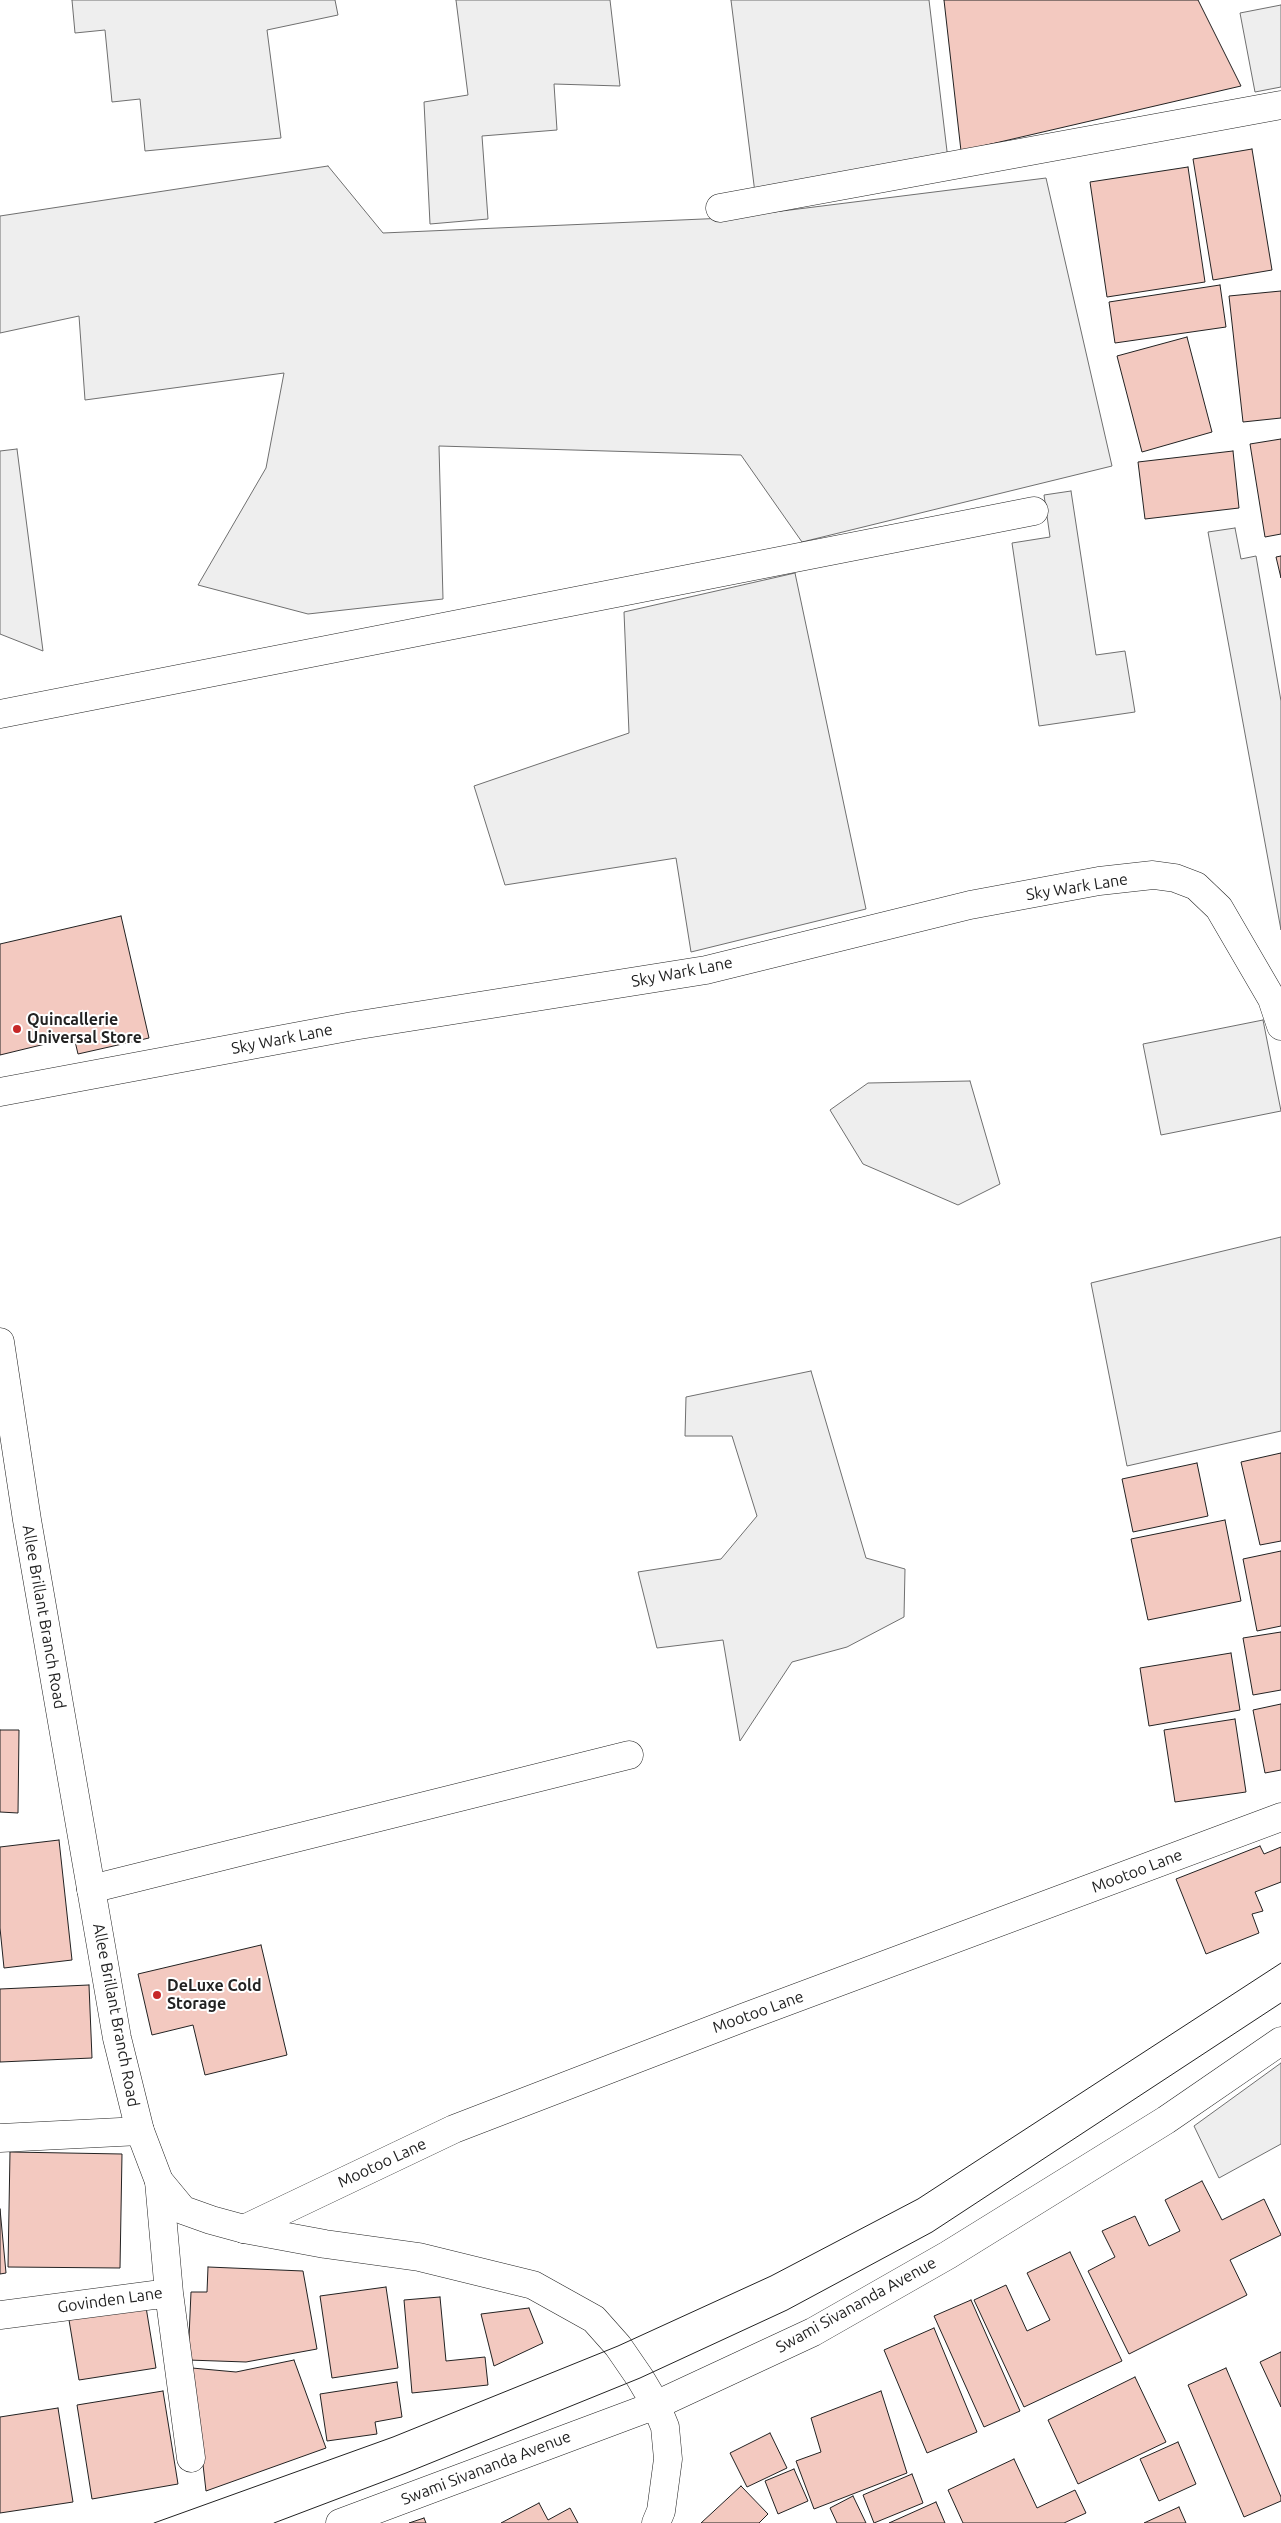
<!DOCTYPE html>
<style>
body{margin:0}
canvas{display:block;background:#fff}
</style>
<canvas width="1281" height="2523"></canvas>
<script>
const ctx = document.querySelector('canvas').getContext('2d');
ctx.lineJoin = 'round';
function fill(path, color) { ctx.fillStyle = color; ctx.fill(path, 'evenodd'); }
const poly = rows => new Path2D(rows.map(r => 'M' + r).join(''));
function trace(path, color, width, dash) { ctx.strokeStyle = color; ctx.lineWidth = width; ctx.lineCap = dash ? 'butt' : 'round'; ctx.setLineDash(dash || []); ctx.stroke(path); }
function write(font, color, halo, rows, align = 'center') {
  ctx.font = font + ' Ubuntu,sans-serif'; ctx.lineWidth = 4; ctx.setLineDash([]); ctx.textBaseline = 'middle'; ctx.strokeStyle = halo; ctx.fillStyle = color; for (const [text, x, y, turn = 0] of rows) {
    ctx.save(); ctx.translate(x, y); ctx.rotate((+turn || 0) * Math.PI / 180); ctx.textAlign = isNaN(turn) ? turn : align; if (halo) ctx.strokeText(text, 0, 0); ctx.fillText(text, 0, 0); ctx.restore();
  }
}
const green = poly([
 [72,0,335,0,338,15,267,30,281,138,145,151,140,99,112,102,105,30,75,33,72,0],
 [456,0,610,0,620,86,554,84,557,130,482,136,488,219,430,224,424,102,468,95,456,0],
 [731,0,929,0,949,168,755,193,731,0],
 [1281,5,1281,87,1255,92,1240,13,1281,5],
 [328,166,383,233,726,218,1046,178,1112,466,802,542,741,455,439,446,443,599,308,614,198,585,266,468,284,373,85,400,79,316,0,333,0,216,328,166],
 [17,449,43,651,0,634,0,451,17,449],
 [1071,491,1096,655,1125,651,1135,712,1039,726,1012,543,1050,537,1044,495,1071,491],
 [1235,528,1241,559,1256,556,1281,701,1281,930,1208,532,1235,528],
 [795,573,866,909,691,952,676,858,505,885,474,786,629,733,624,612,795,573],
 [1263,1020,1281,1111,1161,1135,1143,1044,1263,1020],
 [970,1081,1000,1184,958,1205,863,1164,830,1110,868,1083,970,1081],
 [1281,1237,1281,1431,1127,1466,1091,1283,1281,1237],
 [811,1371,866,1558,905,1569,904,1617,847,1647,792,1662,740,1741,723,1640,657,1648,638,1572,721,1559,757,1516,732,1436,685,1436,686,1397,811,1371],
 [1281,2063,1281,2144,1219,2178,1194,2126,1281,2063]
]);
fill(green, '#eee');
trace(green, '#6f6f6f', 1);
const building = poly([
 [944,0,1198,0,1241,86,961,151,944,0],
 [1252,149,1272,270,1213,280,1193,159,1252,149],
 [1188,167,1205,282,1107,297,1090,182,1188,167],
 [1220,285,1226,327,1115,343,1109,302,1220,285],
 [1281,291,1281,418,1243,422,1229,296,1281,291],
 [1187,337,1212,432,1142,452,1117,356,1187,337],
 [1281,439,1281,534,1265,537,1250,444,1281,439],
 [1233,451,1239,508,1145,519,1138,462,1233,451],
 [1281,556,1281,578,1276,557,1281,556],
 [121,916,149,1038,78,1054,74,1037,0,1055,0,944,121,916],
 [1281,1453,1281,1541,1260,1545,1241,1462,1281,1453],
 [1197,1463,1208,1516,1133,1532,1122,1479,1197,1463],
 [1225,1520,1241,1601,1148,1620,1131,1539,1225,1520],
 [1281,1551,1281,1626,1257,1631,1243,1559,1281,1551],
 [1281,1632,1281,1690,1253,1695,1243,1638,1281,1632],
 [1231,1653,1240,1710,1149,1726,1140,1668,1231,1653],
 [1281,1704,1281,1770,1265,1773,1253,1710,1281,1704],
 [1235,1719,1246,1792,1175,1802,1164,1730,1235,1719],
 [0,1730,19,1730,18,1813,0,1812,0,1730],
 [59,1840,72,1960,4,1968,0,1928,0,1847,59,1840],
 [1260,1846,1264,1854,1281,1847,1281,1882,1255,1892,1263,1911,1252,1914,1259,1933,1206,1954,1176,1879,1260,1846],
 [261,1945,287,2055,205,2075,193,2025,152,2035,138,1974,261,1945],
 [89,1985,92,2058,0,2062,0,1989,89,1985],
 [10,2152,122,2154,120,2268,8,2267,10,2152],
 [1202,2181,1222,2220,1264,2199,1281,2235,1230,2260,1247,2295,1129,2354,1088,2271,1115,2257,1102,2231,1135,2216,1149,2246,1180,2231,1165,2200,1202,2181],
 [0,2209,6,2273,0,2274,0,2209],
 [1070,2252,1122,2361,1024,2407,974,2300,1006,2285,1027,2331,1050,2320,1027,2273,1070,2252],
 [208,2267,303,2271,317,2349,246,2362,188,2360,191,2292,207,2292,208,2267],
 [386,2287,398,2368,332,2378,320,2296,386,2287],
 [440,2297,446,2361,485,2357,488,2385,412,2393,404,2300,440,2297],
 [971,2300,1020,2411,984,2427,934,2316,971,2300],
 [146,2307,156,2368,79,2380,69,2320,146,2307],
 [529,2308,543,2343,494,2366,481,2314,529,2308],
 [934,2328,977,2432,927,2453,884,2350,934,2328],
 [1281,2352,1281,2407,1260,2362,1281,2352],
 [294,2360,326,2448,206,2491,192,2368,236,2372,294,2360],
 [1226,2368,1281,2497,1281,2501,1244,2517,1188,2385,1226,2368],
 [1135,2377,1166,2442,1078,2484,1048,2420,1135,2377],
 [397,2382,402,2417,375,2422,377,2434,327,2441,320,2394,397,2382],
 [163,2391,178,2484,92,2499,77,2405,163,2391],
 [881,2391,907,2473,814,2509,796,2461,821,2452,811,2418,881,2391],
 [58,2408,73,2502,0,2513,0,2417,58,2408],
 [770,2433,787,2468,747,2487,730,2453,770,2433],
 [1178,2442,1196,2484,1159,2501,1140,2459,1178,2442],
 [1014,2459,1037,2508,1075,2490,1086,2513,1064,2523,963,2523,948,2490,1014,2459],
 [794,2469,808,2501,778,2514,765,2481,794,2469],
 [912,2474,923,2503,874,2523,863,2495,912,2474],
 [741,2486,768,2514,759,2523,701,2523,741,2486],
 [853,2496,866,2523,837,2523,830,2508,853,2496],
 [936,2502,945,2523,889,2523,936,2502],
 [539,2503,548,2520,570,2508,578,2523,501,2523,539,2503],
 [1179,2507,1186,2523,1144,2523,1179,2507],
 [424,2518,426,2523,409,2523,424,2518]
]);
fill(building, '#f3c9c0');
trace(building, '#222', 1);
const street = poly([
 [720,208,1281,105],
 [0,714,1034,511],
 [0,1092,353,1026,706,970,970,905,1099,881,1153,875,1175,878,1196,886,1219,908,1272,999,1281,1026],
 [91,1889,629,1755],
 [0,2138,140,2131],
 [159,2181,169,2293,191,2458],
 [244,2229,454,2129,745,2017,1281,1817],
 [0,2315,169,2293]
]);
const secondary = poly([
 [0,1342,27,1520,117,2038,140,2131,159,2181,183,2210,211,2220,244,2229,325,2244,419,2257,533,2285,594,2319,618,2346,640,2378,656,2405,665,2427,668,2459,661,2511,656,2523],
 [340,2523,656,2405,813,2332,948,2255,1166,2120,1281,2041]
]);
trace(street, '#222', 29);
trace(secondary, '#222', 29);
trace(street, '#fff', 28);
trace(secondary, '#fff', 28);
trace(poly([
 [154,2523,393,2437,618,2346,771,2276,918,2199,1281,1963],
 [274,2523,406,2473,640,2378,787,2310,932,2232,1281,2003]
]), '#222', 1);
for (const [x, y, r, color] of [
 [17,1029,5,"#c62828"],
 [157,1995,5,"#c62828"]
]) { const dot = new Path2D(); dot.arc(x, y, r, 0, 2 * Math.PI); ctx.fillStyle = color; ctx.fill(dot); trace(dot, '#fff', 2); }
write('16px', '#222', '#fff', [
 ["Sky Wark Lane",1077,887,-9],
 ["Sky Wark Lane",682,972,-11],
 ["Sky Wark Lane",282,1039,-11],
 ["Allee Brillant Branch Road",44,1617,80],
 ["Mootoo Lane",1137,1871,-21],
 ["Mootoo Lane",758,2012,-20],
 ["Allee Brillant Branch Road",116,2015,79],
 ["Mootoo Lane",382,2163,-25],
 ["Govinden Lane",110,2300,-8],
 ["Swami Sivananda Avenue",856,2305,-29],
 ["Swami Sivananda Avenue",486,2468,-21]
]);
write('bold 16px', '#222', '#fff', [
 ["Quincallerie",27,1020],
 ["Universal Store",27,1038],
 ["DeLuxe Cold",167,1986],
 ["Storage",167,2004]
], 'left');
</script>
